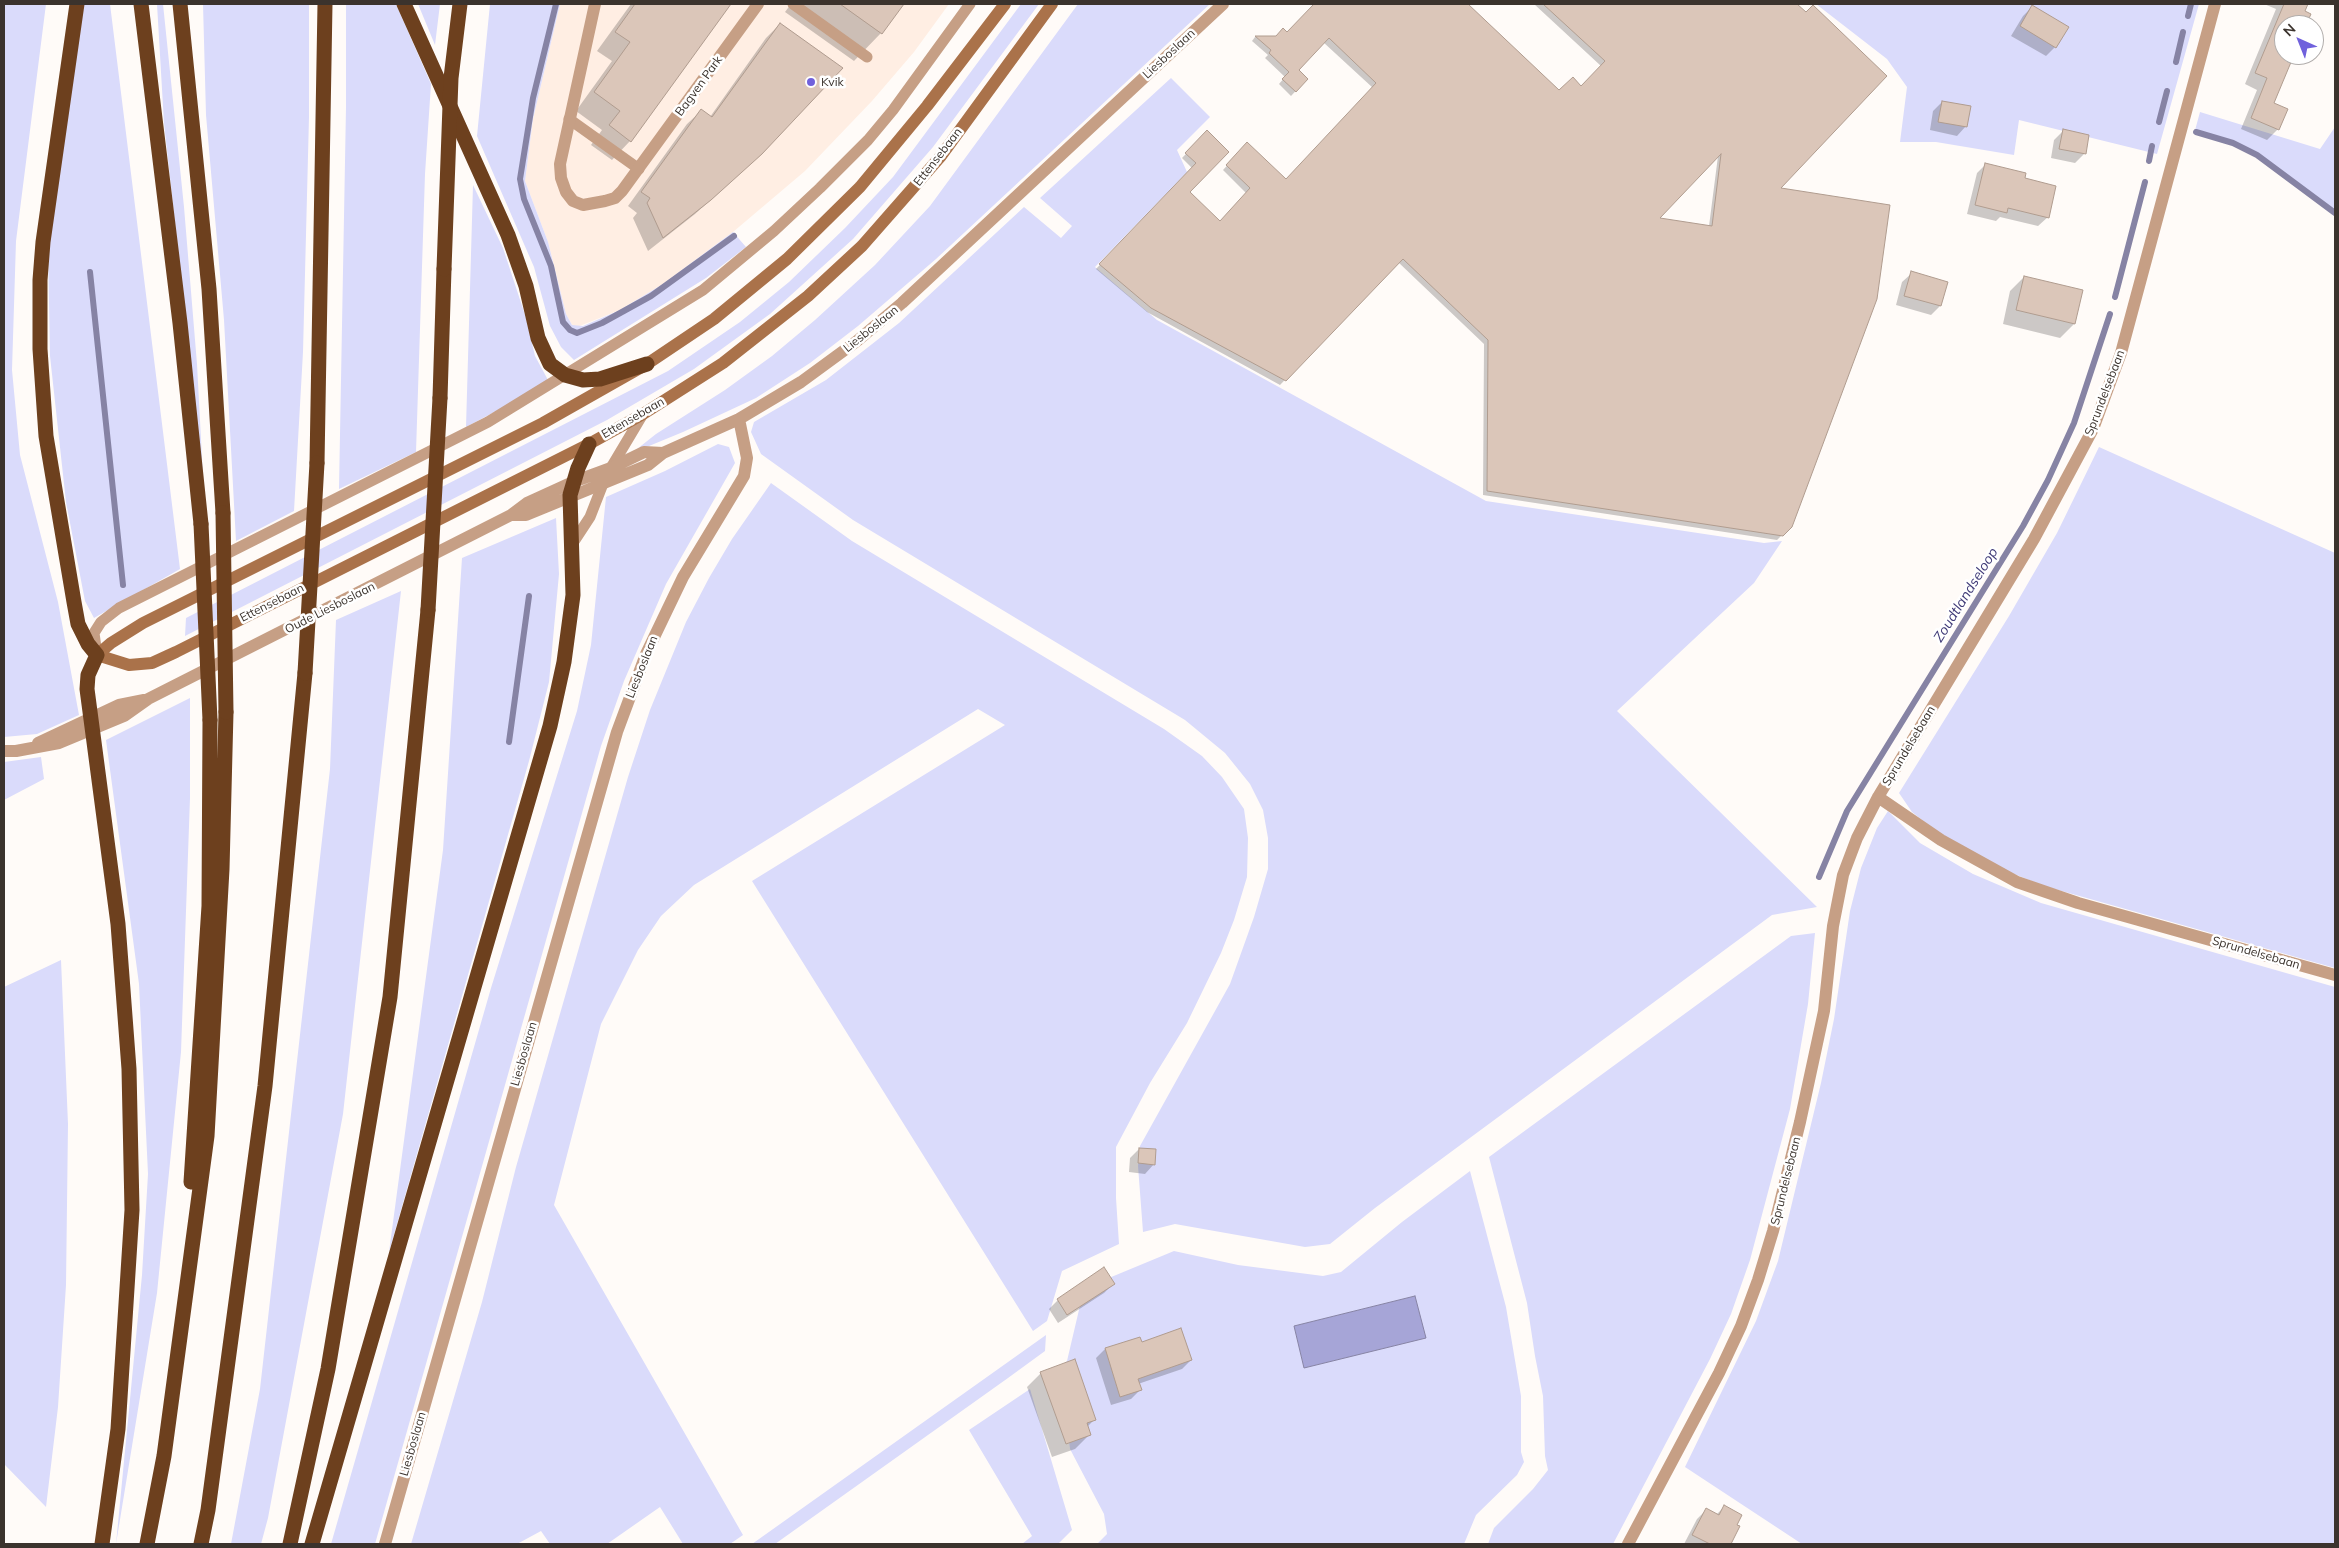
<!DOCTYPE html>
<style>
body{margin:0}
#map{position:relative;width:2339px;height:1548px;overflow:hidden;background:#fffbf8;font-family:Mulish,sans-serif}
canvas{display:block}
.frame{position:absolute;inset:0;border:5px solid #3b332d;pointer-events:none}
.north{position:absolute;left:2274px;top:15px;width:50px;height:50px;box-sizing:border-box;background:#fff;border:1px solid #b1adab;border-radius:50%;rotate:316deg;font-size:14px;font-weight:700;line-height:20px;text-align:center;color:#3b332d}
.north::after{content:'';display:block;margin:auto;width:18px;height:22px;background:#7061dc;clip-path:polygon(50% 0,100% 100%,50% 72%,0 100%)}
</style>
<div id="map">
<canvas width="2339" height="1548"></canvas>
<div class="frame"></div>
<div class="north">N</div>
</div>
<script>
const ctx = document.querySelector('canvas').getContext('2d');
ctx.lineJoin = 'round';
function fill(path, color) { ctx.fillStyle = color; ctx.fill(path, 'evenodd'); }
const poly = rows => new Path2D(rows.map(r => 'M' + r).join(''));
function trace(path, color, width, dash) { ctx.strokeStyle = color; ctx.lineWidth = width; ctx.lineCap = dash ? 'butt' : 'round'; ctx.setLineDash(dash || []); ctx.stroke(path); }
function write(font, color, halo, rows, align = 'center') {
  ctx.font = font + ' Mulish,sans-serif'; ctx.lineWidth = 5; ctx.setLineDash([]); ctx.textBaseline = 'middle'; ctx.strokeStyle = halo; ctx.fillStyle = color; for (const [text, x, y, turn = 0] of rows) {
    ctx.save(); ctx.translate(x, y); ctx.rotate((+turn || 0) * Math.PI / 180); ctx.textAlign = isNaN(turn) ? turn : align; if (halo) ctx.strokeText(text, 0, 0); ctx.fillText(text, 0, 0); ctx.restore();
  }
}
fill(poly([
 [560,4,949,4,914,52,872,101,805,171,733,232,663,284,620,310,577,327,572,325,566,314,548,242,525,181,533,119]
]), '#ffeee3');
fill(poly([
 [4,4,46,4,16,241,12,370,20,455,58,602,79,715,37,734,4,737],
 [84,4,110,4,180,569,94,618,85,601,66,502,50,356,48,249],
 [157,4,163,4,184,207,197,364,203,477,164,123],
 [203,4,309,4,309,117,303,352,294,511,236,541,224,320,206,115],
 [346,4,396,4,431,84,425,174,416,452,339,489,346,107],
 [418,4,440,4,435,45],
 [490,4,560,4,533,119,525,181,548,242,566,314,572,325,583,326,620,310,663,284,733,232,746,247,706,278,574,360,561,347,550,326,534,267,477,136],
 [1021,4,1039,4,933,147,853,239,770,314,694,369,607,420,185,636,186,618,668,371,740,322,789,282,845,228,893,177],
 [1078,4,1210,4,936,259,858,326,810,363,756,398,683,432,632,453,656,434,725,390,772,356,815,320,875,265,930,206],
 [1816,4,2199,4,2157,154,2019,120,2014,155,1936,142,1900,142,1907,87,1887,59],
 [1171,78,1210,117,1177,150,1187,172,1095,267,1157,320,1486,501,1764,543,1782,541,1754,583,1617,711,1817,907,1772,915,1375,1208,1330,1244,1305,1247,1175,1224,1143,1232,1138,1166,1140,1146,1230,984,1254,917,1268,869,1268,838,1263,810,1250,784,1225,753,1185,720,853,520,761,454,751,432,754,422,826,380,899,323,1024,207,1061,238,1072,226,1040,198],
 [2200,112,2320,149,2335,127,2335,211,2253,150,2194,134],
 [473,185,503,248,526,318,535,356,548,380,500,409,466,427],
 [718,444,729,447,735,463,666,584,624,681,601,746,375,1544,331,1544,491,988,577,711,591,645,606,497,665,471],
 [2099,447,2335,553,2335,968,2044,886,1992,865,1947,840,1912,812,1899,793,2009,616,2057,533],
 [771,483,852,541,1164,729,1202,756,1222,777,1244,809,1248,838,1247,877,1234,920,1221,953,1187,1023,1150,1083,1116,1147,1116,1198,1119,1244,1062,1271,1047,1321,1033,1331,752,881,1005,725,978,709,694,885,661,916,638,950,601,1024,554,1205,743,1535,730,1544,683,1544,660,1507,607,1544,550,1544,541,1531,517,1544,411,1544,482,1302,516,1167,628,777,650,710,686,622,709,578,732,539],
 [556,518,559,574,549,682,529,761,389,1252,443,850,462,558],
 [401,591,343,1114,268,1518,261,1544,231,1544,260,1389,330,769,336,620],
 [190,698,190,798,181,1052,157,1293,116,1544,142,1275,148,1174,139,984,106,740],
 [41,757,44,779,4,800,4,762],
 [1888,811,1920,843,1973,874,2041,903,2335,987,2335,1544,1802,1544,1685,1467,1756,1321,1778,1261,1821,1083,1834,1019,1850,911,1861,868,1877,828],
 [1815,933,1808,1004,1790,1109,1750,1260,1731,1314,1710,1359,1613,1544,1488,1544,1494,1528,1533,1489,1548,1470,1545,1456,1543,1396,1535,1356,1527,1303,1489,1157,1791,936],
 [61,960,68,1124,66,1285,58,1407,46,1507,4,1464,4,987],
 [1470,1171,1506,1307,1521,1396,1521,1452,1524,1462,1517,1475,1476,1515,1464,1544,1097,1544,1107,1534,1104,1514,1070,1449,1065,1408,1054,1372,1067,1361,1082,1297,1092,1285,1174,1251,1238,1265,1323,1276,1341,1272,1402,1222],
 [1415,1296,1425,1338,1304,1368,1294,1326],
 [1046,1335,1045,1351,1008,1378,775,1544,752,1544],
 [1030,1389,1072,1530,1058,1544,1022,1544,1032,1536,969,1430]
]), '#dadbfb');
const water = poly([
 [1415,1296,1426,1338,1304,1368,1294,1326,1415,1296]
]);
fill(water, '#a6a5d7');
trace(water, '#8683a4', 1);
fill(poly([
 [631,4,729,4,630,141,612,160,591,145,602,130,576,111,612,61,597,51],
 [791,4,902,4,881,33,854,61,785,12],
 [1315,4,1466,4,1559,92,1581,87,1601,66,1534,4,1795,4,1806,14,1778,188,1791,526,1777,540,1483,495,1484,344,1398,262,1280,385,1147,312,1096,269,1192,168,1182,158,1207,132,1188,192,1220,222,1247,194,1223,170,1247,144,1286,180,1373,88,1323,42,1297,70,1307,79,1291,96,1279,84,1285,77,1265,58,1268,55,1252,41,1255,37,1276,37,1287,34],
 [1718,156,1709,226,1657,219],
 [2264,4,2306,4,2303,11,2305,25,2284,25,2284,55,2292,55,2272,104,2278,129,2267,140,2241,129,2257,90,2245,84,2276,9],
 [2032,7,2055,47,2046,56,2011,36,2023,16],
 [780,24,762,153,695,214,648,251,633,218,637,213,628,206,687,124,701,111,710,117,766,38],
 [1942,102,1966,126,1957,136,1930,130,1933,111],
 [2063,131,2088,136,2084,154,2075,163,2051,158,2054,140],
 [1986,164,2024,179,2048,217,2038,226,2000,217,1996,221,1967,214,1977,173],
 [1912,273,1940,306,1931,315,1896,305,1902,282],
 [2024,277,2081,291,2074,324,2060,338,2003,324,2010,291],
 [1139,1149,1154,1164,1145,1174,1129,1172,1130,1158],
 [1113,1284,1104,1293,1058,1323,1049,1309,1058,1300],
 [1141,1343,1191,1360,1182,1369,1138,1384,1140,1390,1131,1399,1111,1405,1096,1358,1105,1349],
 [1041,1373,1095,1419,1087,1427,1089,1435,1075,1449,1052,1457,1027,1387],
 [1724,1507,1738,1527,1729,1544,1684,1544,1697,1519,1706,1510,1716,1515]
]), '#0003');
trace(poly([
 [556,4,533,98,520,179,524,199,551,266,563,322,570,330,577,333,602,323,651,296,734,236],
 [2188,16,2191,4],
 [2176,62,2183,32],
 [2159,122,2167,91],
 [2196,132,2233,143,2257,155,2335,213],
 [2149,161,2152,146],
 [90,272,123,585],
 [2115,297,2145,182],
 [509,742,529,596],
 [1819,877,1847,811,2023,526,2048,480,2074,423,2110,314]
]), '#8683a4', 6);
const building = poly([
 [635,4,731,4,631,142,609,125,620,111,594,92,630,42,615,32,635,4],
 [840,4,904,4,882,34,840,4],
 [1314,4,1468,4,1559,90,1573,77,1581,86,1605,61,1543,4,1797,4,1806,12,1813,5,1887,76,1781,188,1890,205,1877,299,1792,527,1783,536,1487,491,1488,340,1403,259,1286,381,1151,308,1099,264,1196,163,1185,153,1207,130,1229,152,1190,192,1220,221,1250,188,1226,165,1247,142,1286,179,1376,83,1329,38,1299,70,1308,79,1296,92,1282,79,1289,72,1269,53,1271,50,1255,36,1276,36,1283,28,1287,32,1314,4],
 [1721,154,1712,226,1660,218,1721,154],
 [2284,4,2308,4,2305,11,2311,14,2306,25,2284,25,2284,55,2294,55,2274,103,2288,109,2279,130,2251,118,2267,78,2255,73,2284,4],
 [2032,5,2069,27,2056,48,2020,26,2032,5],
 [780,23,843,68,762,154,711,200,663,238,647,203,650,198,641,192,701,109,712,117,780,23],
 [1942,101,1971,106,1967,127,1938,122,1942,101],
 [2063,129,2089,135,2086,154,2059,149,2063,129],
 [1985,163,2026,173,2025,178,2056,186,2049,218,2008,208,2007,213,1975,205,1985,163],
 [1911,271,1948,282,1941,306,1904,296,1911,271],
 [2024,276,2083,290,2075,324,2016,310,2024,276],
 [1139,1148,1156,1149,1155,1165,1138,1163,1139,1148],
 [1104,1267,1115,1284,1067,1315,1057,1299,1104,1267],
 [1181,1328,1192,1360,1138,1379,1142,1390,1120,1397,1105,1348,1140,1337,1142,1342,1181,1328],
 [1075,1359,1096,1420,1087,1423,1091,1435,1066,1444,1040,1372,1075,1359],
 [1724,1505,1742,1515,1737,1525,1740,1526,1731,1544,1710,1544,1692,1535,1706,1508,1719,1515,1724,1505]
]);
fill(building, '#dbc6b9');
trace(building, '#b09c8f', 1);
trace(poly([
 [793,4,867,57],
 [569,119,639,169],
 [571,546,590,517,606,476,643,414],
 [97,655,94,633,101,622,119,608,488,422,703,290,774,231,820,188,868,140,893,110,970,4]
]), '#c69f85', 11);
trace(poly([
 [595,4,560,164,561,178,566,192,573,201,583,205,605,201,615,198,622,191,758,4],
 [511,515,526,515,648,465,663,453,739,419,801,382,857,341,902,303,1223,4],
 [38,743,119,705,144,700],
 [4,751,16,751,59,743,124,716,148,699,511,515,527,503,573,482,611,468,644,452,663,453],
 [1878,797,1941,840,2017,882,2078,903,2335,975],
 [385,1544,617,732,646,654,683,577,744,476,747,458,739,419],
 [1628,1544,1719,1373,1741,1326,1758,1280,1773,1231,1800,1122,1824,1011,1833,926,1843,875,1857,838,1878,797,2034,539,2093,429,2121,353,2215,4]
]), '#c69f85', 12);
trace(poly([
 [1005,4,927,106,860,187,787,259,714,319,647,364,543,423,143,623,111,643,97,655,129,665,152,663,176,652,589,444,643,414,723,363,808,296,862,246,941,156,1052,4]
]), '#aa724a', 12);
trace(poly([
 [77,4,43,242,40,280,40,349,46,436,74,602,78,624,88,644,97,655,88,675,87,689,118,924,129,1069,132,1210,118,1429,102,1544],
 [141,4,180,323,201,524],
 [180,4,209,289,223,513],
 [404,4,508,235,526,286,538,338,550,364,565,375,583,380,600,379,647,364],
 [440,398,444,269],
 [317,463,325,4],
 [191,1182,209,906,210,720],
 [147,1544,164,1456,207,1136,222,869,226,712],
 [201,1544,208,1510,265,1086,305,673],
 [290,1544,328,1369,390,997,428,610],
 [312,1544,550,726,564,662,573,595,570,495,578,468,589,444]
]), '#6d401e', 15);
trace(poly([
 [444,269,451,78,460,4],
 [223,513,226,712],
 [201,524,210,720],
 [428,610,440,398],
 [305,673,317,463]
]), '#6d401e', 15);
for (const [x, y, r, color] of [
 [811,82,5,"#7061dc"]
]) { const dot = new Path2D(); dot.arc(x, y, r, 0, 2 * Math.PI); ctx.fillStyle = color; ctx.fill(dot); trace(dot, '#fff', 2); }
write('12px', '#3b332d', '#fff', [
 ["Liesboslaan",1169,54,-43],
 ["Bagven Park",699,86,-54],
 ["Ettensebaan",938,157,-52],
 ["Liesboslaan",871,329,-39],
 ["Sprundelsebaan",2105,393,-69],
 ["Ettensebaan",633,418,-30],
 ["Ettensebaan",272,603,-27],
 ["Oude Liesboslaan",330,608,-27],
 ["Liesboslaan",642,667,-68],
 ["Sprundelsebaan",1909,746,-59],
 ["Sprundelsebaan",2256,953,16],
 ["Liesboslaan",524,1054,-74],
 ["Sprundelsebaan",1786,1181,-76],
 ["Liesboslaan",413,1444,-74]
]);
write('12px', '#3b332d', '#fff', [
 ["Kvik",821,82]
], 'left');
write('italic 14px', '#3f3a77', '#fff', [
 ["Zoudtlandseloop",1966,595,-58]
]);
</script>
